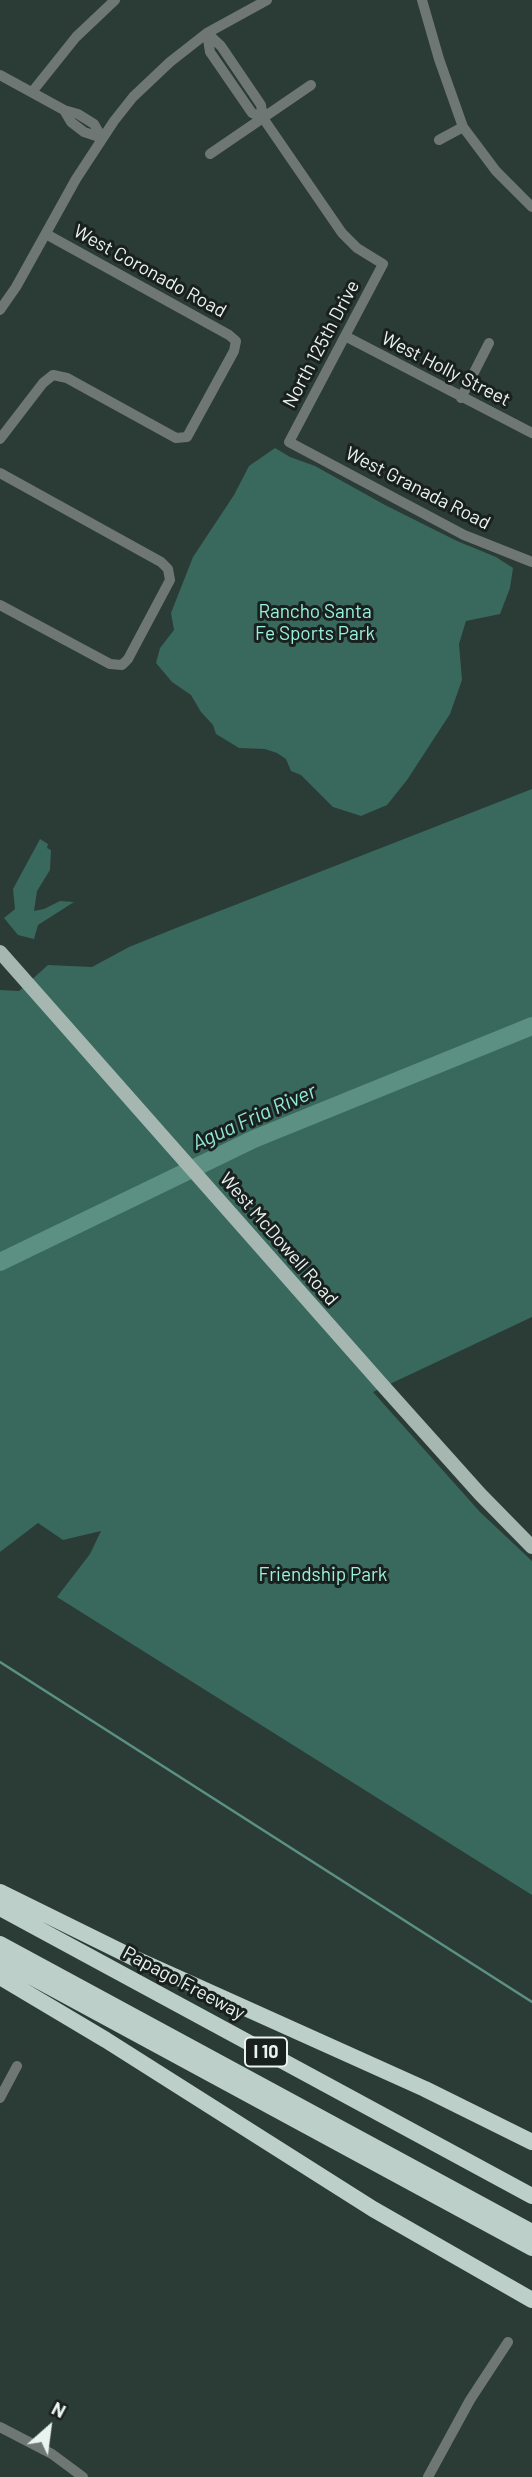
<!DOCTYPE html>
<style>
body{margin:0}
#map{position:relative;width:532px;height:2477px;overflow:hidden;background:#2b3b36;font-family:Barlow,sans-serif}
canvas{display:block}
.north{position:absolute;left:14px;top:2393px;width:70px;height:70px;-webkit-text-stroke:5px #19201e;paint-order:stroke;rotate:28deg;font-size:19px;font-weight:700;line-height:28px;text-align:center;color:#e9f3f0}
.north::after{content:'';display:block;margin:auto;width:24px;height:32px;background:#e9f3f0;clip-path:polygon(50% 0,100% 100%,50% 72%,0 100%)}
</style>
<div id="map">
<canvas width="532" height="2477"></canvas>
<div class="north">N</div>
</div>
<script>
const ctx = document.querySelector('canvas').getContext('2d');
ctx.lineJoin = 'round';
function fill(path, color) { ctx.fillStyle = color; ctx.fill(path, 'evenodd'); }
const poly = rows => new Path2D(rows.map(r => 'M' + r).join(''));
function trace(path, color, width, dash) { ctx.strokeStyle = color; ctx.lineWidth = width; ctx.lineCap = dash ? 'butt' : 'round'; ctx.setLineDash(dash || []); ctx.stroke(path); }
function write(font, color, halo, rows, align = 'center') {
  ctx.font = font + ' Barlow,sans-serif'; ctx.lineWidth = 6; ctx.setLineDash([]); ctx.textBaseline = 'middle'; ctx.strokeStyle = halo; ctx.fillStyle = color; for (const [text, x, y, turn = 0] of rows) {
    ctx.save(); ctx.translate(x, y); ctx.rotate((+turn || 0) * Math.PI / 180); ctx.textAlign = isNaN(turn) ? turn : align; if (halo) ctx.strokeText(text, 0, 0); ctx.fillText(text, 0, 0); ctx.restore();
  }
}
fill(poly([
 [275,448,290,457,315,466,385,505,457,541,496,557,513,568,510,588,500,614,466,621,459,644,462,680,450,714,407,780,387,805,361,816,333,807,301,775,291,771,286,759,277,753,265,749,239,748,216,734,213,725,201,712,191,695,172,682,156,663,160,648,174,630,171,613,193,557,234,495,249,466],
 [532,789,532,1317,373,1392,480,1512,532,1561,532,1895,57,1597,90,1554,101,1531,63,1540,38,1523,0,1552,0,990,19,991,48,965,92,967,129,947,176,928],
 [40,839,48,844,47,848,51,850,50,870,37,891,34,911,44,909,60,901,74,902,38,925,34,939,18,935,4,918,15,909,13,889]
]), '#39685d');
trace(poly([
 [0,1662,532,2002]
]), '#5b9083', 2.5);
trace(poly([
 [0,1262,254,1139,532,1026]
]), '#5b9083', 18);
trace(poly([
 [422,0,439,59,463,127,496,171,532,207],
 [207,33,221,46,261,105,263,118,342,233,357,248,383,264,289,442,464,535,532,562],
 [207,33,210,52,252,113,263,118],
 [0,75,64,110,78,114,94,124,102,138],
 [32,92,76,37,115,0],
 [64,110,71,122,84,132,102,138],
 [439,140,463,127],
 [210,154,311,85],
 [0,310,16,287,76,179,114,121,133,97,170,62,207,33,267,0],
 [345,336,532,433],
 [461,398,489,343],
 [0,439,43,383,53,375,67,378,176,438,187,437,234,351,236,341,229,335,46,234],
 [0,473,161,562,168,569,170,580,128,659,122,665,110,664,0,605],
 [0,2098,17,2066],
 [0,2427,52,2454,83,2477],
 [428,2477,470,2400,508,2342]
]), '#6f7774', 10);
trace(poly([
 [0,952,385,1388,480,1494,532,1547]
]), '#a6b6b1', 14);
trace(poly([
 [0,1892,136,1959,425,2089,532,2142],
 [0,1908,532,2196],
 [0,1944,532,2232],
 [0,1960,532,2248],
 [0,1977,106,2040,373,2209,532,2300]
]), '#bccfc9', 16);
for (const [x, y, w] of [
 [266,2052,42]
]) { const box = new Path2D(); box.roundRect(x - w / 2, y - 14.5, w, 29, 5); ctx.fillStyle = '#19201e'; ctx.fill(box); trace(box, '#e9f3f0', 2); }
write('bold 18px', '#e9f3f0', null, [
 ["I 10",266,2052]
]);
write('19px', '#e9f3f0', '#19201e', [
 ["West Coronado Road",150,271,29],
 ["North 125th Drive",321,344,-62],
 ["West Holly Street",446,369,27],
 ["West Granada Road",418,488,27],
 ["West McDowell Road",279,1239,49],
 ["Papago Freeway",184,1983,28]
]);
write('19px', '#9af2dc', '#19201e', [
 ["Rancho Santa",315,612],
 ["Fe Sports Park",315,634],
 ["Friendship Park",323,1575]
]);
write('italic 21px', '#92e9d4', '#19201e', [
 ["Agua Fria River",254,1117,-24]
]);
</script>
